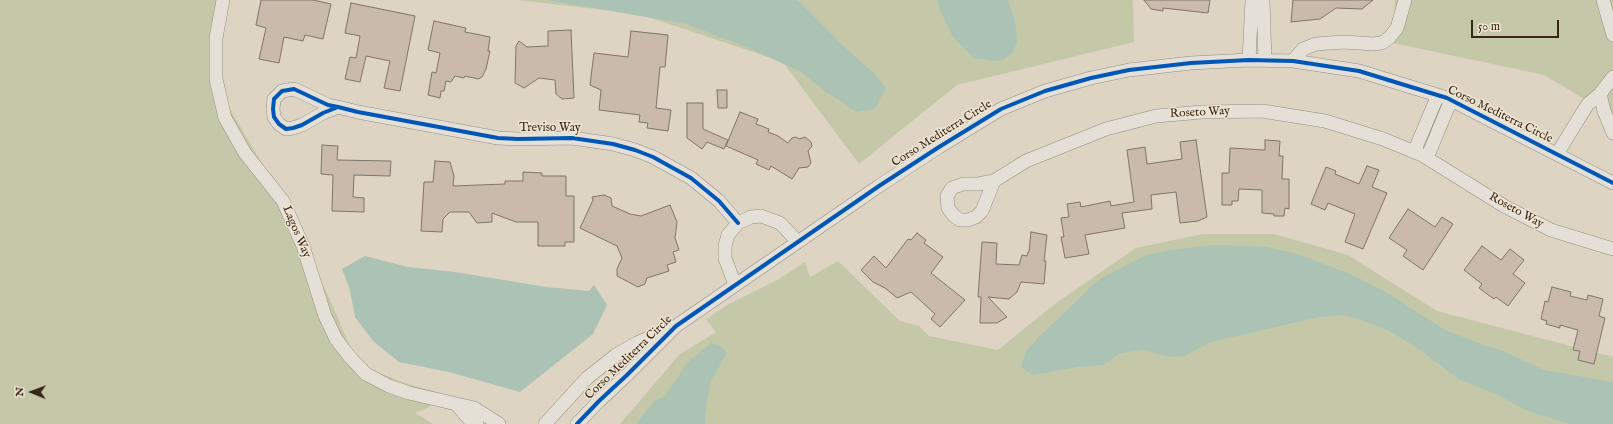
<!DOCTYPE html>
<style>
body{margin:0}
#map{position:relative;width:1613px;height:424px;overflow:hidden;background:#ddd4c3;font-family:"IM FELL English",serif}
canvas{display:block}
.north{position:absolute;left:12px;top:372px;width:40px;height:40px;-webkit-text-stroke:3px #f0e5d1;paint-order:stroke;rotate:271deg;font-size:11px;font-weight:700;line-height:16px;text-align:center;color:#38261a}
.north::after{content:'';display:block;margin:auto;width:14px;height:18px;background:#38261a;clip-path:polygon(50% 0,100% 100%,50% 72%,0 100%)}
.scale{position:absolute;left:1471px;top:20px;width:88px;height:18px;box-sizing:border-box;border:2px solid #38261a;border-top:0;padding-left:5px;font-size:12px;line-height:14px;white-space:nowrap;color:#38261a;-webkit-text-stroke:3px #f0e5d1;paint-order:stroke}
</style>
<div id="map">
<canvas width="1613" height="424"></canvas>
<div class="north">N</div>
<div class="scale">50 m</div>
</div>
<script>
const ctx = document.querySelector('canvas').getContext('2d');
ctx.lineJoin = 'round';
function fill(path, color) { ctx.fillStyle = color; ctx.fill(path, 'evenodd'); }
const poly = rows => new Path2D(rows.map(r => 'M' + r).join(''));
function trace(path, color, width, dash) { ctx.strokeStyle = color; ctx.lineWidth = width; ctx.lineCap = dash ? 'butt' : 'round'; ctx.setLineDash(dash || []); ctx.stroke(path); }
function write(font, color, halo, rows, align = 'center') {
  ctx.font = font + ' "IM FELL English",serif'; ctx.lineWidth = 3; ctx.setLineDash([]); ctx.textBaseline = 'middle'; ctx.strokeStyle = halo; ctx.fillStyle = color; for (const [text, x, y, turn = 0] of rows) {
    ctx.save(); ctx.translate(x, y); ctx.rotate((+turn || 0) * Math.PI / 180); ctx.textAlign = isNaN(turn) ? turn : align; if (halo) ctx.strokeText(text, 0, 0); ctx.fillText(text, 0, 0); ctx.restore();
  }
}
fill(poly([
 [0,0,224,0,217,38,221,94,273,182,332,304,351,349,371,370,402,382,446,395,427,408,415,413,433,424,0,424],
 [517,0,1133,0,1134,42,957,85,859,164,783,62,639,14],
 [1395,0,1613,0,1613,116,1544,75,1393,43],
 [1203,234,1274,234,1348,255,1437,311,1613,357,1613,424,620,424,679,355,716,332,706,319,729,304,779,279,805,262,810,277,838,261,900,321,919,326,929,336,998,350,1056,303,1136,248]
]), '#c4c8a9');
fill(poly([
 [547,0,796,0,801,3,841,44,874,73,886,88,875,109,857,112,825,91,801,72,751,49,687,24],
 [937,0,1008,0,1015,21,1017,42,1013,52,1003,60,995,61,974,58,953,37,941,12],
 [1216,245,1266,247,1298,254,1355,276,1389,294,1445,330,1473,341,1506,352,1544,370,1613,382,1613,424,1570,424,1528,411,1496,394,1460,380,1416,347,1389,331,1359,319,1343,315,1319,317,1211,342,1185,356,1169,357,1143,350,1121,353,1103,365,1078,367,1033,375,1021,367,1026,351,1040,336,1097,281,1113,272,1146,255,1172,250],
 [365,256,408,267,455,272,546,287,589,291,594,285,607,305,593,334,520,392,449,372,399,362,373,341,355,317,350,290,342,269],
 [711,343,719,345,727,353,710,383,705,415,705,424,636,424,646,411,654,401,665,396,688,362]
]), '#acc2b4');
const building = poly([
 [261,0,313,0,331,4,323,39,305,35,303,41,284,37,279,63,259,59,266,28,256,25,261,0],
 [1144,0,1210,0,1208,13,1163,8,1163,11,1151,9,1144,0],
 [1293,0,1373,0,1362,9,1336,8,1320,19,1291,22,1293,0],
 [351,3,415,16,400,91,384,88,390,61,366,56,360,82,345,79,350,57,356,58,360,36,345,33,351,3],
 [434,21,466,28,465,32,490,37,488,51,490,51,486,69,482,77,478,79,465,76,464,78,455,76,451,82,446,81,444,91,441,91,440,98,428,95,432,72,436,73,440,53,428,50,434,21],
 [571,30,574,98,562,99,556,94,555,80,539,78,524,88,515,83,516,46,519,41,527,47,548,46,548,31,571,30],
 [631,31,668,35,665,67,660,67,656,108,671,110,668,131,647,128,648,123,639,122,640,115,599,110,601,90,590,85,594,53,628,57,631,31],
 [717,90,727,90,727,108,718,108,717,90],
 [687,103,703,103,703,129,728,140,724,149,707,142,702,149,687,138,687,103],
 [740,112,758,119,756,124,769,129,768,132,778,136,788,143,792,138,796,137,799,139,805,137,811,142,812,146,808,151,811,163,808,167,799,168,792,179,771,166,769,170,756,164,758,160,726,146,740,112],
 [1196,140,1207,217,1198,221,1180,223,1176,192,1151,195,1152,209,1122,213,1125,228,1085,235,1089,254,1065,258,1061,237,1064,237,1061,218,1069,217,1067,204,1080,202,1081,207,1110,201,1111,206,1134,202,1127,150,1145,147,1147,164,1182,159,1180,142,1196,140],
 [1265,140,1280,141,1279,156,1283,156,1282,179,1289,179,1289,209,1285,208,1284,216,1274,216,1274,214,1262,213,1262,190,1239,189,1238,201,1232,201,1232,205,1222,205,1222,173,1229,173,1230,148,1265,150,1265,140],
 [322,145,338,146,337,160,391,161,390,176,354,175,353,197,364,198,364,212,332,211,333,175,321,174,322,145],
 [435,161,450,162,454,176,453,186,505,184,505,181,523,181,523,172,542,173,542,176,566,176,566,196,574,196,574,242,565,242,565,246,538,246,538,222,516,222,492,213,492,222,477,223,469,212,450,212,443,219,442,232,421,231,424,182,433,182,435,161],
 [1367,166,1379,170,1372,187,1387,193,1363,249,1345,242,1355,214,1328,203,1325,210,1311,204,1326,167,1336,171,1335,174,1359,184,1367,166],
 [604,195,611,198,612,206,630,214,641,216,670,205,677,222,675,238,679,250,673,252,676,262,667,265,669,271,647,278,645,284,638,287,617,276,617,269,622,258,617,246,580,228,593,200,592,197,604,195],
 [1408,209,1435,227,1442,217,1453,224,1423,270,1403,256,1407,250,1389,238,1408,209],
 [1031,232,1047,235,1044,261,1046,261,1044,284,1021,282,1017,292,1009,299,988,297,1007,317,997,323,980,323,981,297,978,297,982,242,997,243,996,264,1019,265,1022,255,1027,256,1028,252,1029,252,1031,232],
 [917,233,926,240,924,243,943,257,931,273,965,300,940,327,931,319,935,314,911,292,897,298,885,288,873,282,861,270,874,256,886,268,908,239,911,240,917,233],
 [1482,246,1501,260,1510,249,1524,260,1513,274,1525,283,1508,306,1496,297,1494,299,1479,288,1482,284,1464,270,1482,246],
 [1552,287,1571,292,1570,296,1587,300,1588,295,1603,299,1599,316,1605,318,1594,364,1578,360,1580,351,1573,350,1578,330,1560,325,1560,328,1546,324,1547,321,1541,319,1545,301,1548,302,1552,287]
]);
fill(building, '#cabaac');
trace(building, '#7d756c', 1);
const minor = poly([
 [223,0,216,38,216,79,225,118,245,153,283,201,303,246,325,316,336,339,349,356,366,374,389,386,409,393,474,408,499,424],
 [1263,0,1265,60],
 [1603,0,1613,35],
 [1249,60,1252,0],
 [1293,61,1303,49,1316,44,1344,42,1373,44,1382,43,1390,37,1397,28,1405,0],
 [1600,94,1604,111,1613,133],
 [338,107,323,113,302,125,293,128,286,129,279,124,274,117,273,109,274,99,282,91,294,89,328,105,338,107,358,112,498,138,518,139,572,138,613,144,635,150,653,157,691,178,719,201,738,223],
 [1414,152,1438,95],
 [1557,154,1584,110,1588,104,1600,94,1613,77],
 [1427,158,1451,100],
 [994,181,982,211,976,217,968,220,960,220,954,216,948,208,947,196,952,188,963,184,978,184,994,181,1026,161,1106,129,1156,116,1202,112,1262,111,1325,121,1383,139,1422,155,1504,206,1551,230,1613,249],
 [735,285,725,258,725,246,728,235,738,223,751,217,761,216,780,223,798,242],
 [456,404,469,419,477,424],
 [545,424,587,378,616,355,637,343,667,330],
 [577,424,599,401,627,375,676,326,879,186,939,147,1001,109,1045,91,1091,78,1129,70,1191,63,1249,60,1293,61,1359,71,1447,98,1613,183]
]);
trace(minor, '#948d82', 14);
trace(minor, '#e5e0d7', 13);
trace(poly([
 [338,107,323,113,302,125,293,128,286,129,279,124,274,117,273,109,274,99,282,91,294,89,328,105,338,107,358,112,498,138,518,139,572,138,613,144,635,150,653,157,691,178,719,201,738,223],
 [577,424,599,401,627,375,676,326,879,186,939,147,1001,109,1045,91,1091,78,1129,70,1191,63,1249,60,1293,61,1359,71,1447,98,1613,183]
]), '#0057b8', 4);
write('12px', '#38261a', '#f0e5d1', [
 ["Roseto Way",1200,113,-3],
 ["Corso Mediterra Circle",1500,115,26],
 ["Treviso Way",550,129],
 ["Corso Mediterra Circle",942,134,-32],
 ["Roseto Way",1516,211,29],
 ["Lagos Way",296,232,67],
 ["Corso Mediterra Circle",629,358,-44]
]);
</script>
